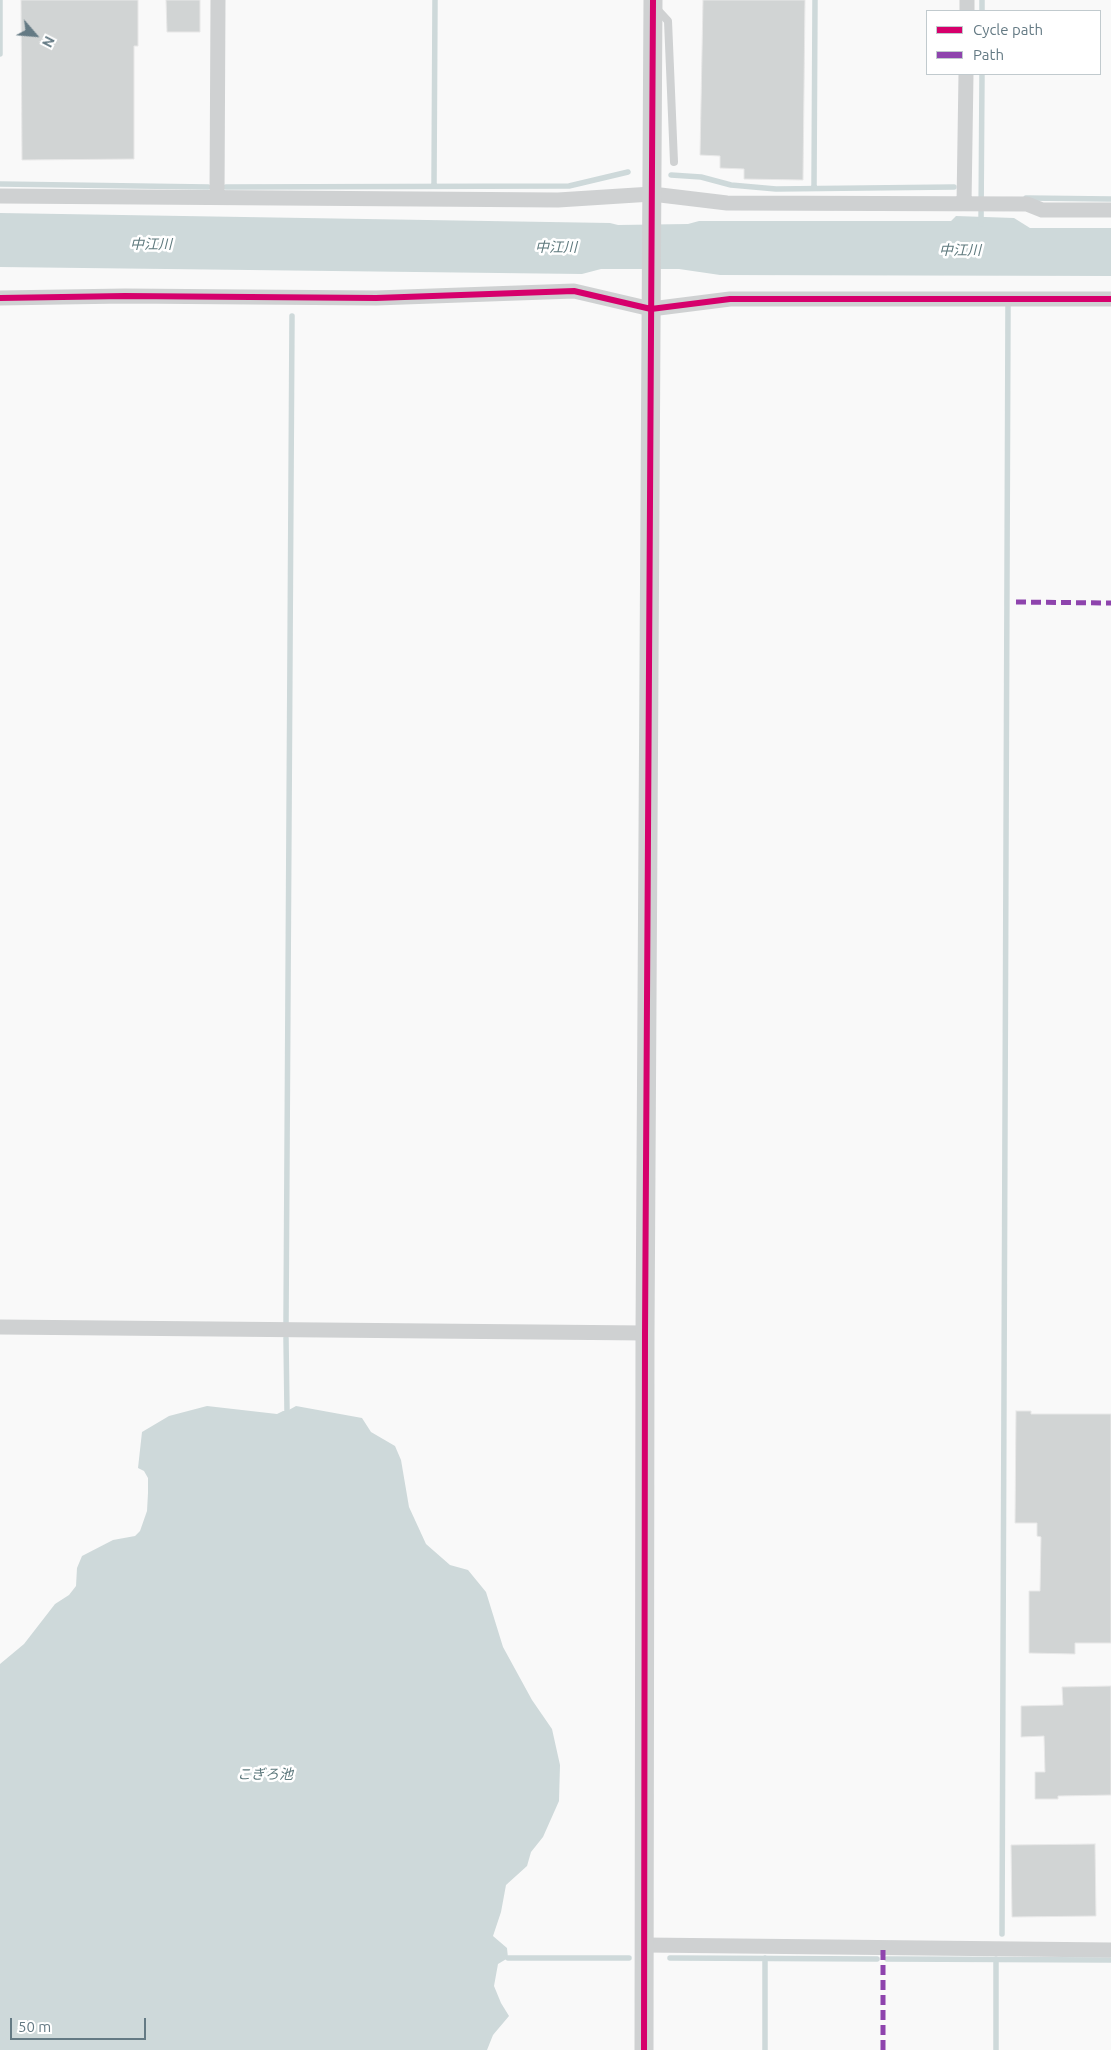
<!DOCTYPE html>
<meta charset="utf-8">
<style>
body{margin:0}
#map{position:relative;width:1111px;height:2050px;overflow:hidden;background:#f9f9f9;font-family:Ubuntu,sans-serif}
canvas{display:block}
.legend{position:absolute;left:926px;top:10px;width:175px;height:65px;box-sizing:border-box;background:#fff;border:1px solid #c1cace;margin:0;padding:6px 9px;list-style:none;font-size:15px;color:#647a84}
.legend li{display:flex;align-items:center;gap:10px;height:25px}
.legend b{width:25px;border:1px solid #c1cace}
.north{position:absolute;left:10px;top:10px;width:50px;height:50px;-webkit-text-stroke:4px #fff;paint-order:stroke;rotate:117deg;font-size:14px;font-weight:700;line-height:20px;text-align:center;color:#647a84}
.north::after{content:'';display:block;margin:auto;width:18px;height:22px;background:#647a84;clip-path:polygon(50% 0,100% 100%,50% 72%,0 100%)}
.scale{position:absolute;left:10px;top:2018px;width:136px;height:22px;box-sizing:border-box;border:2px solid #647a84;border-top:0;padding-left:6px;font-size:15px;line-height:18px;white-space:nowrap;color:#647a84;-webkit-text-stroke:4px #fff;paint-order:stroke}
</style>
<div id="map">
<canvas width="1111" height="2050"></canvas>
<ul class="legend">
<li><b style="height:6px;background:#d6006c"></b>Cycle path</li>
<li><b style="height:6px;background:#8e44ad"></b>Path</li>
</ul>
<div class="north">N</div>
<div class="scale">50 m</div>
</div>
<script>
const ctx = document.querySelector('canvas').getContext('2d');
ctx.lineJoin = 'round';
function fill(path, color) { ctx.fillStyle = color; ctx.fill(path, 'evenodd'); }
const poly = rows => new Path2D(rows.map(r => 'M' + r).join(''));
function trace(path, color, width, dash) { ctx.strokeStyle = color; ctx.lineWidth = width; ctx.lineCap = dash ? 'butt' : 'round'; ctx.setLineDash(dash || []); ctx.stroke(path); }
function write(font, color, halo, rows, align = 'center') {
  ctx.font = font + ' Ubuntu,"Noto Sans JP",sans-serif'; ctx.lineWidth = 5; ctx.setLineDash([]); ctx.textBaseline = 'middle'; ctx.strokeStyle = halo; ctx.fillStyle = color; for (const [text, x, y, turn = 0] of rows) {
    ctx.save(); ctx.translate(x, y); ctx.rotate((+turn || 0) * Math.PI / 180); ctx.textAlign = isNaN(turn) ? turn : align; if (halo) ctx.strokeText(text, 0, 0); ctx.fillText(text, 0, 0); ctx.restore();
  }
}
fill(poly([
 [0,213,610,223,618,225,688,224,699,221,951,221,956,216,1014,218,1030,228,1111,228,1111,276,720,275,679,269,601,269,582,274,0,267],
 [207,1406,277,1414,283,1411,287,1411,296,1406,362,1418,371,1432,395,1446,401,1460,409,1507,426,1544,450,1565,468,1570,486,1592,503,1647,532,1700,552,1729,560,1765,559,1801,543,1837,531,1852,527,1866,506,1885,501,1912,493,1936,507,1948,508,1958,498,1964,494,1986,501,2003,509,2016,493,2035,487,2050,0,2050,0,1664,24,1644,55,1604,69,1595,76,1586,77,1568,82,1556,113,1540,135,1536,140,1531,147,1511,148,1493,148,1478,144,1471,138,1468,142,1432,169,1416]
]), '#ced9da');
trace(poly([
 [982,11,982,0],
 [0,54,0,0],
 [671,175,701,177,731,185,776,189,954,187],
 [0,184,208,187],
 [434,185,435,0],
 [226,187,569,186,628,172],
 [814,187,815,0],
 [1026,198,1111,199],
 [981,224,982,74],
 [286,1324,292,316],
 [286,1338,287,1411],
 [1002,1934,1008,304],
 [508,1958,629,1958],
 [670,1958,877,1959],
 [887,1959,1111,1960],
 [996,1959,996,2050],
 [765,2050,765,1958]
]), '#ced9da', 5.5);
const building = poly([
 [21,0,138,0,138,46,134,46,134,159,22,160,21,0],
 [166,0,200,0,200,32,167,32,166,0],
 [703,0,805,0,803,180,744,179,744,169,720,168,720,156,700,155,703,0],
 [1016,1411,1031,1411,1031,1414,1111,1414,1111,1643,1075,1643,1075,1654,1029,1653,1029,1591,1040,1591,1041,1537,1037,1536,1037,1523,1015,1523,1016,1411],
 [1111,1686,1111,1795,1058,1796,1058,1799,1035,1799,1035,1772,1045,1772,1044,1736,1021,1737,1021,1706,1063,1705,1062,1687,1111,1686],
 [1095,1844,1096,1916,1012,1917,1011,1845,1095,1844]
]);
fill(building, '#d1d4d4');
trace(building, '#e8e8e8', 1);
trace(poly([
 [656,8,668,21,674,162]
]), '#cfd1d2', 8);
trace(poly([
 [967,11,967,0],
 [0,196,558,200,652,194,727,203,1027,204,1042,210,1111,210],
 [217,197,218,0],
 [964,204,966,74],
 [0,298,125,296,376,298,574,291,651,309,730,299,1111,299],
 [0,1327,645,1333],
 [645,1945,1111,1950]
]), '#cfd1d2', 15);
trace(poly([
 [644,2050,645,1333,653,0]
]), '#cfd1d2', 19);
trace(poly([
 [1016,602,1111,603],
 [883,2050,883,1947]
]), '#8e44ad', 5, [10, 5]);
trace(poly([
 [0,298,125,296,376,298,574,291,651,309,730,299,1111,299],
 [644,2050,645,1333,653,0]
]), '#d6006c', 6);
write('italic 14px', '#5e797d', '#fff', [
 ["中江川",151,244],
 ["中江川",556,247],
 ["中江川",960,250],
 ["こぎろ池",265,1774]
]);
</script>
